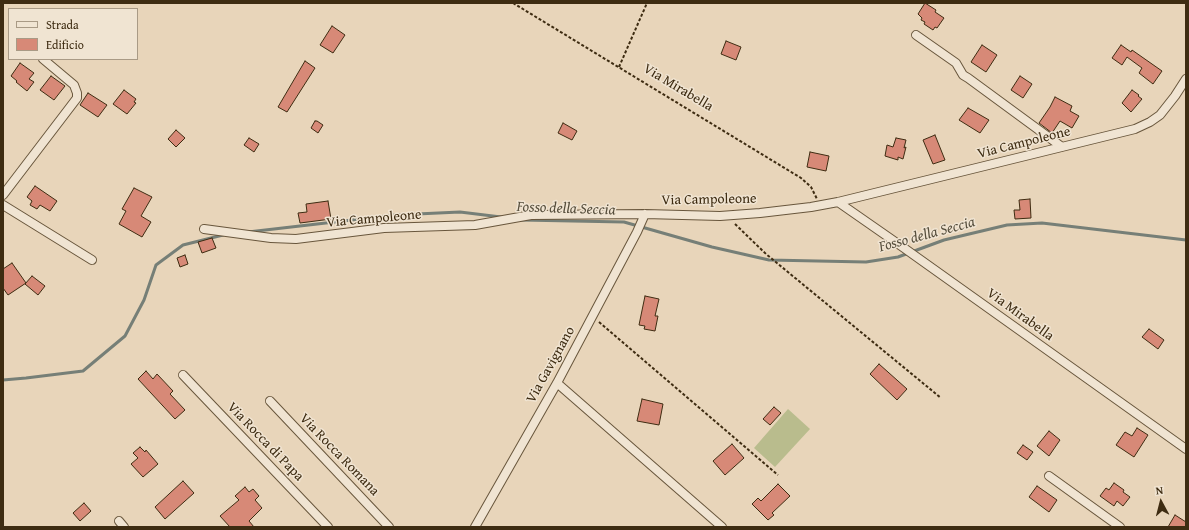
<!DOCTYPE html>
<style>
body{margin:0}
#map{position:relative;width:1189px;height:530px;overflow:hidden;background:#e8d5ba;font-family:"Gentium Book Plus",serif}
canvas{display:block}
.frame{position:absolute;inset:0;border:4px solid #3e2c12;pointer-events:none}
.legend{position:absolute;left:8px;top:8px;width:130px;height:52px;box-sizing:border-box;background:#f0e4d2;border:1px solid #a99a85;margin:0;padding:5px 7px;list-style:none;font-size:12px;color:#3e2c12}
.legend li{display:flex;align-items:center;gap:8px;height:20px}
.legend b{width:20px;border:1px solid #a99a85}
.north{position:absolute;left:1141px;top:482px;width:40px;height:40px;-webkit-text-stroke:3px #f0e4d2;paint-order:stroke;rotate:353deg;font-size:11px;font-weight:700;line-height:16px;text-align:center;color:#3e2c12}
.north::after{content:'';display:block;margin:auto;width:14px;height:18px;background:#3e2c12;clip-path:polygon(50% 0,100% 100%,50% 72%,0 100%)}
</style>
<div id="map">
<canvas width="1189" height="530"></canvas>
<div class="frame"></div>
<ul class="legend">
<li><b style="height:5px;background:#f0e4d2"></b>Strada</li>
<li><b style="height:11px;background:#d78977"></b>Edificio</li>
</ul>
<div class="north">N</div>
</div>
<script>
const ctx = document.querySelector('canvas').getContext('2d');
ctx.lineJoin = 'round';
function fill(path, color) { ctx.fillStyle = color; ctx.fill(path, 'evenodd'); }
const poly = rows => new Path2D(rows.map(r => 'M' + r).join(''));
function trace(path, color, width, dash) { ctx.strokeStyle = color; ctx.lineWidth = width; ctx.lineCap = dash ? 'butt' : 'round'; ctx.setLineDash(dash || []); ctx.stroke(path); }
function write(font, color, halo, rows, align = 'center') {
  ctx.font = font + ' "Gentium Book Plus",serif'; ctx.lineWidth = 3; ctx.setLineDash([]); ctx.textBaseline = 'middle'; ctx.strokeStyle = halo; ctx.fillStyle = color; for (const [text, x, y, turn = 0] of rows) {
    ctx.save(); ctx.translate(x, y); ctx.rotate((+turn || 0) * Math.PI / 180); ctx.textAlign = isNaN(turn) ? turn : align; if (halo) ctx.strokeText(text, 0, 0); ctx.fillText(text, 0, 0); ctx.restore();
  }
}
fill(poly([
 [788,409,810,429,775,467,754,448]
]), '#b9bc8d');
trace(poly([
 [521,220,624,222,712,247,769,260,866,262,898,257,944,240,1007,225,1042,223,1186,240],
 [248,232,395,215,460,212,501,217],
 [3,380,26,378,83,371,125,336,144,300,156,265,183,245,223,235]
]), '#767f77', 3);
const building = poly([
 [925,3,936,10,935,12,944,18,937,28,935,27,933,30,924,24,925,22,921,20,922,18,918,14,925,3],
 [332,26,345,35,333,53,320,45,332,26],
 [726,41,741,47,736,60,721,54,726,41],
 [982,45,997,55,986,72,971,62,982,45],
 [1121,45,1131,52,1132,50,1162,71,1153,84,1139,73,1142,68,1127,57,1122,65,1112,58,1121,45],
 [305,61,315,68,287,112,278,107,305,61],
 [20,63,34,73,29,79,34,82,27,91,16,82,17,81,11,76,20,63],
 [51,76,65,86,54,100,40,90,51,76],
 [1020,76,1032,84,1023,98,1011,90,1020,76],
 [124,90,136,99,134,102,136,103,127,114,113,104,124,90],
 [1132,90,1139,95,1138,96,1142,99,1131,112,1122,103,1132,90],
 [88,93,107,105,98,117,80,105,88,93],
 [1055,97,1072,106,1070,111,1079,116,1072,128,1060,121,1052,133,1039,123,1050,107,1055,97],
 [968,108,989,120,980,133,959,120,968,108],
 [315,121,317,121,323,125,318,133,311,128,315,121],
 [563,123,577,131,572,140,558,133,563,123],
 [176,130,185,138,176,147,168,139,176,130],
 [935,135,945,160,933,164,923,140,935,135],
 [249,138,259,144,254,152,244,145,249,138],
 [896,138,906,140,904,148,906,147,903,159,898,157,898,160,885,156,887,145,893,147,896,138],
 [810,152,829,156,826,171,807,167,810,152],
 [35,186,57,201,50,211,40,205,37,209,30,205,32,201,27,197,35,186],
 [134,188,152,197,141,216,151,222,142,237,119,224,126,211,122,209,134,188],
 [1030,199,1031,218,1015,219,1014,210,1020,210,1019,200,1030,199],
 [328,201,331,219,300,223,298,213,307,212,306,204,328,201],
 [212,238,216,248,202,253,198,242,212,238],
 [185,255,188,264,180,267,177,258,185,255],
 [12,263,26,283,8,295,3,288,3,269,12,263],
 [32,276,45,286,38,295,25,284,32,276],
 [645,296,659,299,655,316,658,316,655,331,644,329,645,326,639,325,645,296],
 [1149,329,1164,340,1158,349,1142,337,1149,329],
 [879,364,907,389,897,400,870,374,879,364],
 [146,371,153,379,157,374,173,391,170,394,185,410,175,419,138,379,146,371],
 [642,399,663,404,659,425,637,421,642,399],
 [774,407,781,413,770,425,763,419,774,407],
 [1137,428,1148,435,1134,457,1116,445,1125,432,1132,436,1137,428],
 [1049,431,1060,440,1049,456,1037,446,1049,431],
 [732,444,744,458,725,475,713,461,732,444],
 [1023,445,1033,452,1027,460,1017,453,1023,445],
 [140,447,145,452,146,450,158,464,143,477,131,464,138,458,133,453,140,447],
 [183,481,194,493,165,519,155,507,183,481],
 [1114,483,1124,490,1123,492,1130,497,1123,506,1117,501,1114,506,1100,496,1106,488,1109,490,1114,483],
 [778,484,790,496,772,513,774,515,768,520,752,504,758,498,761,501,778,484],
 [1037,486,1057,500,1049,512,1029,497,1037,486],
 [245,487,249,492,253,489,259,496,255,500,262,508,249,521,254,527,230,527,220,516,239,500,235,496,245,487],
 [84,503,91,511,80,521,73,513,84,503],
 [1175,515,1186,522,1186,527,1168,527,1175,515]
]);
fill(building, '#d78977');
trace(building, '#3e2c12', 1);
const minor = poly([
 [916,35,956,63,963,75,968,78,1062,147],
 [3,195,77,98,77,93,74,85,43,59],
 [838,202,904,248,1186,449],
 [3,205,92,260],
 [204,229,271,238,296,239,384,228,475,225,531,215,645,214,720,216,760,213,811,207,838,202,1135,129,1150,122,1160,115,1175,96,1186,79],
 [183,375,328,527],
 [557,383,722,527],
 [270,401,389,527],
 [1049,476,1120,527],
 [119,521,124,527],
 [475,527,557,383,637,232,645,214]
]);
trace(minor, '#68563c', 10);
trace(poly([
 [513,3,801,178,811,187,817,199],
 [619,67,647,3],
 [735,224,766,254,941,398],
 [599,322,778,475]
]), '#3e2c12', 2, [3, 2]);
trace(minor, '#f0e4d2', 8);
write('14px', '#3e2c12', '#f0e4d2', [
 ["Via Mirabella",678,88,31],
 ["Via Campoleone",1024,143,-14],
 ["Via Campoleone",709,200,-1],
 ["Via Campoleone",374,219,-5],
 ["Via Mirabella",1020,315,36],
 ["Via Gavignano",551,365,-61],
 ["Via Rocca di Papa",265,442,46],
 ["Via Rocca Romana",339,455,46]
]);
write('italic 15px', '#564e3c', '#f0e4d2', [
 ["Fosso della Seccia",566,209,2],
 ["Fosso della Seccia",927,235,-15]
]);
</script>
